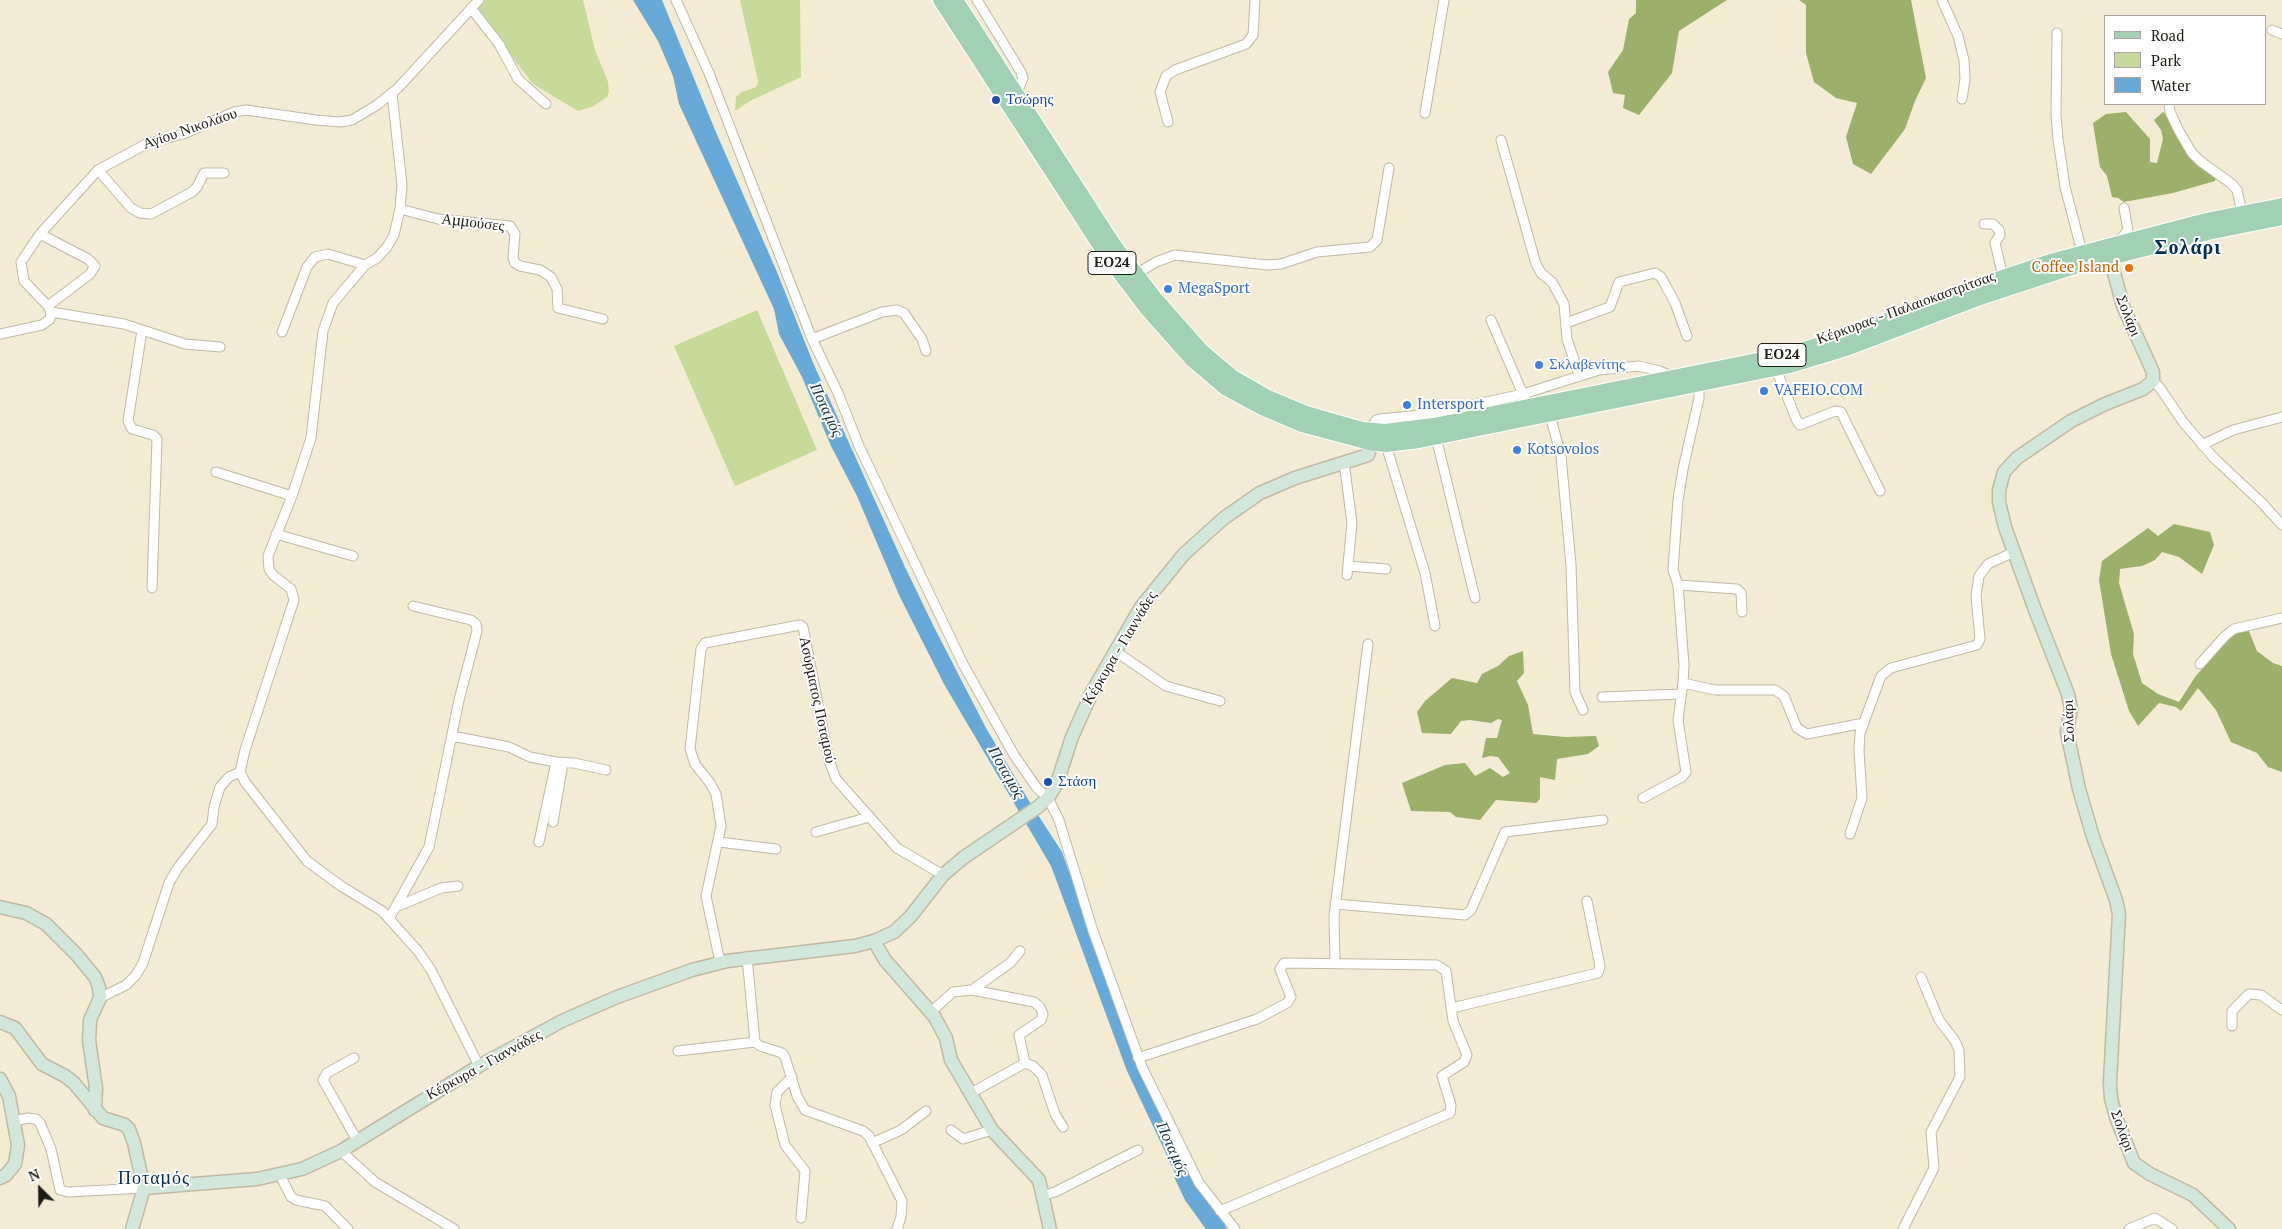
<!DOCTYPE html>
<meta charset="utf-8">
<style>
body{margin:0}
#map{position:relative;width:2282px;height:1229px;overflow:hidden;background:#f3ebd3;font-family:"PT Serif",serif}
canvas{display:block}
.legend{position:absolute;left:2104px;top:15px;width:162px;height:90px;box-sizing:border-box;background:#fff;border:1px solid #a6a5a1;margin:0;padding:6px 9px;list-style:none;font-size:15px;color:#201d14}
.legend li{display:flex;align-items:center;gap:10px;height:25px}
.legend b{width:25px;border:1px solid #a6a5a1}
.north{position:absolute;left:15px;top:1164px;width:50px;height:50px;-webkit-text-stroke:4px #fff;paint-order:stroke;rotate:337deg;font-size:14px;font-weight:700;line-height:20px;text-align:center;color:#201d14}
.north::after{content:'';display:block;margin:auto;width:18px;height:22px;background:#201d14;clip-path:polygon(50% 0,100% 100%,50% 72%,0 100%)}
</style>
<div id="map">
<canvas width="2282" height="1229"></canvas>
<ul class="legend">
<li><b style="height:6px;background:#a1d0b3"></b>Road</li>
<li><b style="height:14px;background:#c7da9a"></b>Park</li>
<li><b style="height:14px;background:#68a9d8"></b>Water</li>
</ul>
<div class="north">N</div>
</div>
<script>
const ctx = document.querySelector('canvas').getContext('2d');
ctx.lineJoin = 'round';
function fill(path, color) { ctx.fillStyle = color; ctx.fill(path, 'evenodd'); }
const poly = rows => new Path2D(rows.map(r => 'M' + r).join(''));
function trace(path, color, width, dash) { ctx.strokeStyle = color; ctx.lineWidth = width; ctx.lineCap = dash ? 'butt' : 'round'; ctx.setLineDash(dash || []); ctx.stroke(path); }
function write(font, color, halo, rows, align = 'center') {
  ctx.font = font + ' "PT Serif",serif'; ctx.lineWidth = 4; ctx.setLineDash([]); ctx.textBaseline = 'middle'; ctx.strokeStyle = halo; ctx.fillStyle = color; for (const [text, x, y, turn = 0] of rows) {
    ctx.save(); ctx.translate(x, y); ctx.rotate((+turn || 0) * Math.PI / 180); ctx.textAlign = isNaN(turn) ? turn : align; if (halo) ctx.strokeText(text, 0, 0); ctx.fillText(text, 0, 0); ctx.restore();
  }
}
fill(poly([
 [485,0,583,0,595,50,608,82,609,92,607,97,592,107,578,111,533,84,475,8],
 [740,0,800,0,801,77,750,101,735,111,736,97,742,92,756,87,758,81],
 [757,310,817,450,735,486,674,346]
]), '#c7da9a');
fill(poly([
 [1636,0,1727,0,1679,31,1672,73,1639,115,1623,108,1625,95,1613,93,1608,72,1623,50,1629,19,1636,13],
 [1799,0,1911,0,1926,78,1915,101,1905,129,1871,174,1853,164,1846,137,1857,103,1836,98,1814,82,1806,53,1806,5],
 [2126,112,2150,139,2150,162,2157,163,2163,139,2161,130,2154,120,2163,112,2168,116,2183,146,2191,157,2216,177,2215,181,2173,193,2124,202,2118,198,2112,197,2107,176,2100,167,2093,123,2106,114],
 [2174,524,2210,532,2214,545,2202,574,2179,557,2162,552,2155,560,2142,566,2120,569,2119,583,2134,634,2133,654,2142,683,2158,694,2179,702,2195,677,2222,646,2236,633,2248,629,2257,651,2273,663,2282,666,2282,772,2268,767,2257,753,2231,742,2216,710,2198,688,2181,711,2176,707,2159,703,2138,726,2129,711,2111,654,2099,580,2102,561,2148,528,2158,536],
 [1523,651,1524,673,1517,681,1528,705,1533,734,1565,737,1596,736,1599,746,1588,754,1557,759,1555,780,1540,777,1540,799,1536,803,1496,800,1480,820,1456,817,1450,812,1411,811,1402,783,1445,765,1465,763,1475,776,1490,768,1503,777,1510,773,1498,757,1490,756,1482,758,1486,738,1497,738,1502,720,1498,719,1491,723,1470,720,1461,721,1451,734,1422,733,1417,712,1425,701,1452,678,1477,683,1482,674,1498,666,1509,656]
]), '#9cb06b');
fill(poly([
 [633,0,662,0,715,130,777,272,814,365,904,565,934,627,986,728,1029,801,1062,852,1135,1057,1194,1185,1193,1196,1186,1196,1127,1071,1051,866,944,684,899,595,857,496,831,446,802,377,779,334,774,309,679,104,673,76,658,41]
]), '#68a9d8');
trace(poly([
 [1183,1175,1193,1196,1217,1229]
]), '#68a9d8', 18);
const street = poly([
 [676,0,709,73,812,339,838,393,859,446,963,664,1014,755,1037,788,1048,798,1059,820,1092,928,1142,1067,1199,1183,1235,1229],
 [977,0,1021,72,1023,78,1017,93],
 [1942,0,1958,36,1964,60,1965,79,1962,99],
 [471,8,499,44,518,79,546,104],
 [2272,30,2282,34],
 [2057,33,2056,114,2058,139,2065,187,2082,252],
 [2169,104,2170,112,2179,131,2192,153,2200,161,2232,184,2237,190,2242,212],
 [1425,113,1444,0],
 [1168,122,1160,92,1166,76,1175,70,1246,44,1253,35,1255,0],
 [1501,140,1536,264,1541,273,1552,282,1564,304,1567,339,1579,375],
 [98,170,131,208,140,213,151,214,192,192,197,187,204,173,224,173],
 [400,209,438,219,510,226,515,234,513,258,515,263,520,266,540,270,551,277,557,289,558,308,603,319],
 [1984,224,1993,224,1999,230,2000,235,1995,243,2003,277],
 [40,234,88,259,95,266,90,274,48,306],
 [2118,242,2128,230,2124,208],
 [365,265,333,303,323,331,311,438,292,496,268,556,269,569,273,575,291,589,294,600,245,750,240,772,245,782,307,861,341,886,382,911,418,951,431,970,479,1066],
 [1136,274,1156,262,1175,255,1267,265,1281,264,1317,252,1370,247,1377,240,1389,168],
 [51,312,124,324,185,344,220,347],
 [1491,320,1525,399],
 [1566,323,1610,307,1619,282,1655,273,1661,277,1675,303,1687,336],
 [142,330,128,421,132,429,153,435,157,439,152,588],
 [282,332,307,267,315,257,328,254,365,265,377,258,387,247,394,235,400,209,402,185,392,93],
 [0,334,42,325,50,319,51,312,48,306,24,281,21,262,40,234,98,170,146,144,186,133,234,112,246,110,316,120,340,122,352,120,377,105,398,88,479,0],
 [812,339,882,312,897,310,904,313,922,339,926,351],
 [1776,369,1797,421,1800,425,1835,411,1841,412,1880,491],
 [2153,381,2160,388,2183,422,2214,458,2262,503,2282,525],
 [1550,415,1561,456,1571,565,1575,692,1583,710],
 [1370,430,1376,420,1380,419,1431,414,1523,394,1599,370,1638,366,1660,371,1673,377],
 [1436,437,1475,598],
 [1386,445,1425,573,1435,626],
 [2202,445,2233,430,2282,417],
 [1344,462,1352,523,1347,575],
 [216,472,292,496],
 [276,534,353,556],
 [1348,566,1386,569],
 [1678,585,1673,570,1678,500,1683,469,1699,398,1699,384],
 [1742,612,1741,593,1737,589,1678,585,1684,665,1683,683,1715,690,1775,690,1784,696,1797,728,1807,734,1864,723],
 [1115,651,1166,686,1220,701],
 [2200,664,2225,636,2234,629,2282,618],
 [1602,697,1681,694],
 [452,736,509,747,530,757,556,762,574,763,606,770],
 [1643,798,1682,777,1686,772,1678,720,1683,683],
 [553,822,563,763],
 [816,832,869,817],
 [1850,834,1862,798,1859,750,1860,733,1881,676,1891,668,1977,645,1980,639,1976,596,1979,576,1988,564,2014,552],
 [539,842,556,762],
 [719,842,776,849],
 [1335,904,1465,915,1471,910,1505,832,1603,820],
 [396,907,441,888,458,886],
 [389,919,429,847,459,700,477,631,476,624,471,620,413,606],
 [747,957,755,1042,760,1046,782,1053,785,1057,797,1096,805,1110,863,1131,869,1136,902,1201,901,1217,897,1229],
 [720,962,706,896,721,826,716,794,710,783,695,764,690,749,701,649,705,643,800,625,803,627,829,760,836,779,897,848,943,875],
 [1335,963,1334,916,1368,644],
 [100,998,126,985,136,975,143,963,169,883,177,869,212,824,214,807,220,787,229,777,240,772],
 [1452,1008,1598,973,1600,966,1587,901],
 [931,1012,953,992,972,990,1010,963,1020,951],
 [2232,1026,2232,1011,2249,994,2261,995,2282,1010],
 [678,1051,755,1042],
 [354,1058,327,1073,323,1080,358,1142],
 [1138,1058,1257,1019,1287,1003,1291,997,1281,972,1280,969,1284,963,1437,965,1446,971,1453,1021,1467,1055,1464,1062,1442,1076,1451,1105,1450,1113,1220,1211],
 [1025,1063,1033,1066,1042,1075,1055,1114,1063,1127],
 [792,1077,777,1092,775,1105,785,1145,805,1171,801,1218],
 [971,1093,1025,1063,1019,1035,1041,1020,1043,1014,1040,1007,1034,1002,972,990],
 [14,1121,28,1118,36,1119,40,1123,51,1149,60,1190,68,1192,144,1188],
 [951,1130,963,1139,992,1130],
 [872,1143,901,1130,926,1111],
 [341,1151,375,1182,454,1229],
 [280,1175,291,1197,296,1200,325,1206,348,1229],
 [1044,1195,1055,1192,1138,1150],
 [1903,1229,1934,1168,1931,1132,1960,1077,1959,1050,1955,1041,1939,1020,1921,977],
 [2129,1229,2155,1218,2172,1229]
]);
const secondary = poly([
 [2110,258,2123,306,2153,372,2153,381,2143,389,2105,404,2071,421,2017,458,2004,472,1999,490,1999,502,2005,527,2035,610,2068,694,2071,709,2067,732,2079,789,2093,837,2116,900,2119,914,2110,1082,2111,1099,2116,1117,2134,1163,2150,1174,2193,1195,2229,1229],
 [0,907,26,913,46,924,76,954,95,977,99,987,100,998,90,1020,89,1040,96,1088,95,1110],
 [874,941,885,960,934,1016,946,1038,951,1060,992,1130,1039,1180,1050,1229],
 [0,1022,15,1028,42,1064,65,1076,74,1083,103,1118,125,1125,129,1129,134,1143,144,1188,132,1229],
 [0,1079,9,1096,18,1145,15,1164,6,1175,0,1178],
 [144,1188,257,1179,302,1169,341,1151,479,1066,562,1021,617,997,692,970,727,961,855,946,874,941,894,932,910,917,943,875,963,858,1038,807,1048,798,1057,783,1072,737,1093,690,1141,607,1184,554,1224,518,1260,493,1295,478,1368,455,1374,434]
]);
const primary = poly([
 [940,0,1105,254,1146,308,1192,360,1225,388,1262,408,1302,425,1369,443,1386,445,1419,441,1790,366,1849,348,1980,298,2068,269,2208,233,2282,218],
 [956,0,1115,246,1156,299,1201,350,1233,377,1268,397,1306,413,1362,429,1385,431,1434,425,1792,353,1842,337,1973,287,2054,260,2206,220,2282,205]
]);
trace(street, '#c1baa2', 11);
trace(secondary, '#c1baa2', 15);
trace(primary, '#fff', 16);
trace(street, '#fff', 9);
trace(secondary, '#d0e7d9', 12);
trace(primary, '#a1d0b3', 14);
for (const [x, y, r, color] of [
 [996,100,5,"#1a4fb4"],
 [2129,268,5,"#e8710a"],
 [1168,289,5,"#3f7fe0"],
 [1539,365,5,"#3f7fe0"],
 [1764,391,5,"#3f7fe0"],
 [1407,405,5,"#3f7fe0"],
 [1517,450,5,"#3f7fe0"],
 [1048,782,5,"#1a4fb4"]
]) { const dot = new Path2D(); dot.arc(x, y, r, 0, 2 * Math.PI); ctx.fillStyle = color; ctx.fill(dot); trace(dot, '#fff', 2); }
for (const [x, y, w] of [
 [1112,263,48],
 [1782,355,48]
]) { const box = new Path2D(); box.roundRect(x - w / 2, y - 11.5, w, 23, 4); ctx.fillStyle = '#fff'; ctx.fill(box); trace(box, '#201d14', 1); }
write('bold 14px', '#201d14', null, [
 ["ΕΟ24",1112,263],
 ["ΕΟ24",1782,355]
]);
write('15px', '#164399', '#fff', [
 ["Τσώρης",1006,100],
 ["Στάση",1058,782]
], 'left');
write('15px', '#201d14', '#fff', [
 ["Αγίου Νικολάου",190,129,-19],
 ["Αμμούσες",473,223,7],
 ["Κέρκυρας - Παλαιοκαστρίτσας",1906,308,-20],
 ["Σολάρι",2128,316,68],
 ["Κέρκυρα - Γιαννάδες",1120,648,-59],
 ["Ασύρματος Ποταμού",817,700,78],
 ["Σολάρι",2069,721,-92],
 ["Κέρκυρα - Γιαννάδες",484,1065,-29],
 ["Σολάρι",2122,1131,70]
]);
write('15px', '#c56008', '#fff', [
 ["Coffee Island",2119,268]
], 'right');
write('15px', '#366cbe', '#fff', [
 ["MegaSport",1178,289],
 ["Σκλαβενίτης",1549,365],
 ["VAFEIO.COM",1774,391],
 ["Intersport",1417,405],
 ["Kotsovolos",1527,450]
], 'left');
write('italic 16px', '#153246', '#fff', [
 ["Ποταμός",826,410,65],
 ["Ποταμός",1006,773,61],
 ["Ποταμός",1172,1149,66]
]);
ctx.letterSpacing = '1px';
write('18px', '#042d52', '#fff', [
 ["Ποταμός",154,1179]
]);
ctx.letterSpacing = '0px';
ctx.letterSpacing = '1px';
write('bold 20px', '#042d52', '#fff', [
 ["Σολάρι",2188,248]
]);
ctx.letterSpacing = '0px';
</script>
